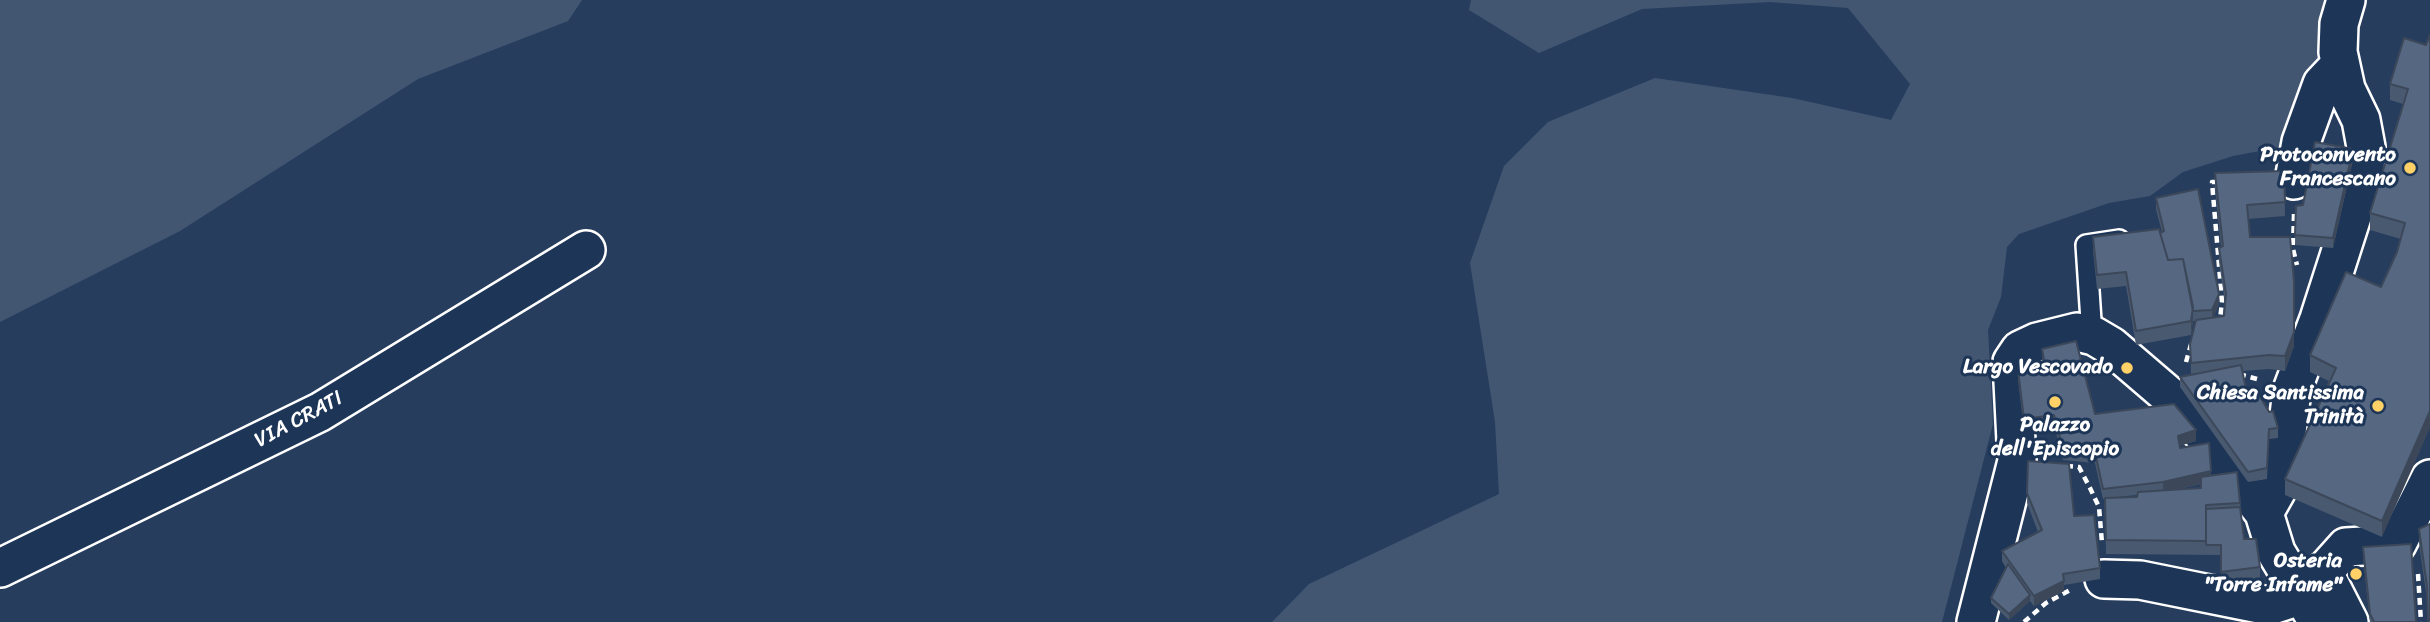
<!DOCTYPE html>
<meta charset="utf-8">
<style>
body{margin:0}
canvas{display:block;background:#263d5e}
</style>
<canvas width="2430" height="622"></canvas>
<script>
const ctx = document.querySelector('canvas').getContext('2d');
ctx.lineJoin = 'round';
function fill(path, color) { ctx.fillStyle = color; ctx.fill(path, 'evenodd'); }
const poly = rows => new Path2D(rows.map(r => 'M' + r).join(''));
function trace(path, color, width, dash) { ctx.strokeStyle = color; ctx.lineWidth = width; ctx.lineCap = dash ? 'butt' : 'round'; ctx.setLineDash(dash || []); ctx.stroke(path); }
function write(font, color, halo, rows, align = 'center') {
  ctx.font = font + ' Sriracha,sans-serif'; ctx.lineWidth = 6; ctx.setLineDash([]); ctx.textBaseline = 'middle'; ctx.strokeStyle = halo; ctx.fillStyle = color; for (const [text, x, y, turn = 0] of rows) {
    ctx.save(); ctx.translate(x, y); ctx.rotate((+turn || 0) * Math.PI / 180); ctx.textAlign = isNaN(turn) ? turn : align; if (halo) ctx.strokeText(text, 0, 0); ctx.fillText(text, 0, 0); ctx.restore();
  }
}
fill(poly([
 [0,0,582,0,568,21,418,79,180,231,0,322],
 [1471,0,2336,0,2292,145,2233,156,2183,172,2150,196,2109,203,2019,234,2007,247,2001,297,1988,330,1993,424,1942,622,1272,622,1309,584,1499,494,1495,422,1470,263,1504,166,1548,122,1655,78,1792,98,1891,120,1910,84,1848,8,1770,2,1642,9,1539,53,1469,10]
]), '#425672');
const lane = poly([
 [2092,336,2086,245,2119,240]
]);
const street = poly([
 [2294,180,2301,142,2322,84,2340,65],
 [2264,513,2281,483,2292,390,2319,319,2365,176,2366,147,2361,120,2346,89,2338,52,2339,24,2346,0],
 [0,568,320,412,586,250],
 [2323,571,2349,622],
 [2104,579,2140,580,2269,606,2303,595,2346,547,2397,544,2430,479],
 [1976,622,2017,461,2012,362,2020,350,2037,342,2077,332,2094,336,2111,346,2181,406,2264,513,2276,552,2318,622]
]);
trace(lane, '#fff', 24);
trace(street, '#fff', 42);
trace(poly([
 [2218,182,2212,182,2222,302,2220,320],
 [2294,214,2293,249,2297,265],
 [2186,362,2192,341],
 [2239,374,2257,379],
 [2066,466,2079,467,2090,488,2099,507,2102,543],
 [2418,574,2421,622],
 [2024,622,2046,603,2070,590]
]), '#fff', 4.5, [7, 5]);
trace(lane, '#1d3557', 19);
trace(street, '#1d3557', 37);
fill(poly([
 [2426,45,2382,537,2285,495,2285,479,2329,381,2310,372,2310,355,2381,287,2397,252,2401,239,2370,230,2370,213,2403,104,2390,100,2390,84],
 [2353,160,2333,248,2295,245,2296,206,2303,205],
 [2284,171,2285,216,2248,219,2250,237,2294,346,2285,371,2269,369,2242,371,2246,389,2278,428,2278,438,2269,439,2267,479,2248,482,2180,387,2180,377,2191,375,2190,344,2195,321,2193,321,2191,335,2136,345,2126,286,2097,289,2093,251,2093,237,2162,232,2156,209,2156,198,2219,304,2213,317,2224,316,2225,302,2219,262,2219,248,2221,246,2215,187,2215,173],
 [2042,349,2095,414,2196,441,2179,446,2180,448,2211,475,2237,472,2244,539,2260,567,2260,578,2221,582,2221,555,2106,554,2105,499,2103,499,2095,463,2063,460,2054,425,2024,430,2018,380,2018,370,2043,365],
 [2201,484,2201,488,2175,490],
 [2137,495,2137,497,2117,497],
 [2028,461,2074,516,2100,568,2100,579,2064,585,2064,591,2034,606,2030,601,2009,620,1991,603,1991,598,2006,568,2002,561,2002,551,2038,532,2027,503],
 [2430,524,2427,600,2419,543,2419,529],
 [2363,547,2416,622,2370,622,2363,557]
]), '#49596f');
fill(poly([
 [2353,149,2353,160,2333,248,2333,238],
 [2294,281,2294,346,2285,371,2285,356],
 [2219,294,2219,304,2212,321,2212,310],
 [2193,307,2193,321,2191,335,2191,321],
 [2430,411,2430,428,2382,537,2382,521],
 [2196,430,2196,441,2178,446,2178,436],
 [2211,471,2211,482,2163,492,2163,482],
 [2064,581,2064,591,2034,606,2034,596],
 [2030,595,2030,601,2009,620,2009,614]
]), '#3c485a');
const building = poly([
 [2430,35,2430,411,2382,521,2285,479,2336,368,2310,355,2346,272,2381,287,2397,252,2405,223,2370,213,2408,89,2390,84,2404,38,2426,45,2430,35],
 [2315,142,2353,149,2333,238,2295,235,2296,206,2303,205,2315,142],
 [2284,171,2285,202,2247,205,2250,237,2290,237,2294,281,2294,332,2285,356,2269,355,2191,363,2190,344,2196,320,2224,316,2226,294,2219,248,2223,246,2215,173,2284,171],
 [2198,189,2219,294,2212,310,2193,311,2183,259,2168,260,2160,233,2164,231,2156,198,2198,189],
 [2159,229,2168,260,2183,259,2193,307,2191,321,2136,331,2126,272,2097,275,2093,237,2159,229],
 [2076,341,2095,414,2174,404,2196,430,2178,436,2180,448,2209,443,2211,471,2163,482,2103,489,2095,452,2063,449,2054,415,2024,419,2018,370,2045,365,2042,349,2076,341],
 [2241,365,2246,389,2255,388,2269,412,2273,411,2278,428,2269,429,2267,468,2248,472,2180,377,2241,365],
 [2028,461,2069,464,2074,516,2094,515,2100,568,2063,574,2064,581,2034,596,2002,551,2042,530,2027,493,2028,461],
 [2237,472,2240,503,2206,505,2206,541,2106,540,2105,498,2137,497,2138,492,2201,488,2201,477,2237,472],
 [2240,507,2244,539,2256,539,2260,567,2221,572,2221,545,2206,545,2206,509,2240,507],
 [2430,524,2430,622,2428,622,2427,586,2419,529,2430,524],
 [2411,544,2416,622,2374,622,2370,614,2363,547,2411,544],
 [2008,564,2030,595,2009,614,1991,598,2008,564]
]);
fill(building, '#556781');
trace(building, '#3c485a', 2);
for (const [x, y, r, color] of [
 [2410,168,7,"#ffd166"],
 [2127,368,7,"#ffd166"],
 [2055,402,7,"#ffd166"],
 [2378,406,7,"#ffd166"],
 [2356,574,7,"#ffd166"]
]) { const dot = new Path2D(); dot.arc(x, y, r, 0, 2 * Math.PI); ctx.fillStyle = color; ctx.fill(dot); trace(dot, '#1d3557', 2.5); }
write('bold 21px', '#fff', '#1d3557', [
 ["Protoconvento",2396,156],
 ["Francescano",2396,180],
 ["Largo Vescovado",2113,368],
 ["Chiesa Santissima",2364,394],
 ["Trinità",2364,418],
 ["Palazzo",2055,426,"center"],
 ["dell'Episcopio",2055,450,"center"],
 ["Osteria",2342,562],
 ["\"Torre Infame\"",2342,586]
], 'right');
write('21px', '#fff', '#1d3557', [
 ["VIA CRATI",299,420,-28]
]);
</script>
